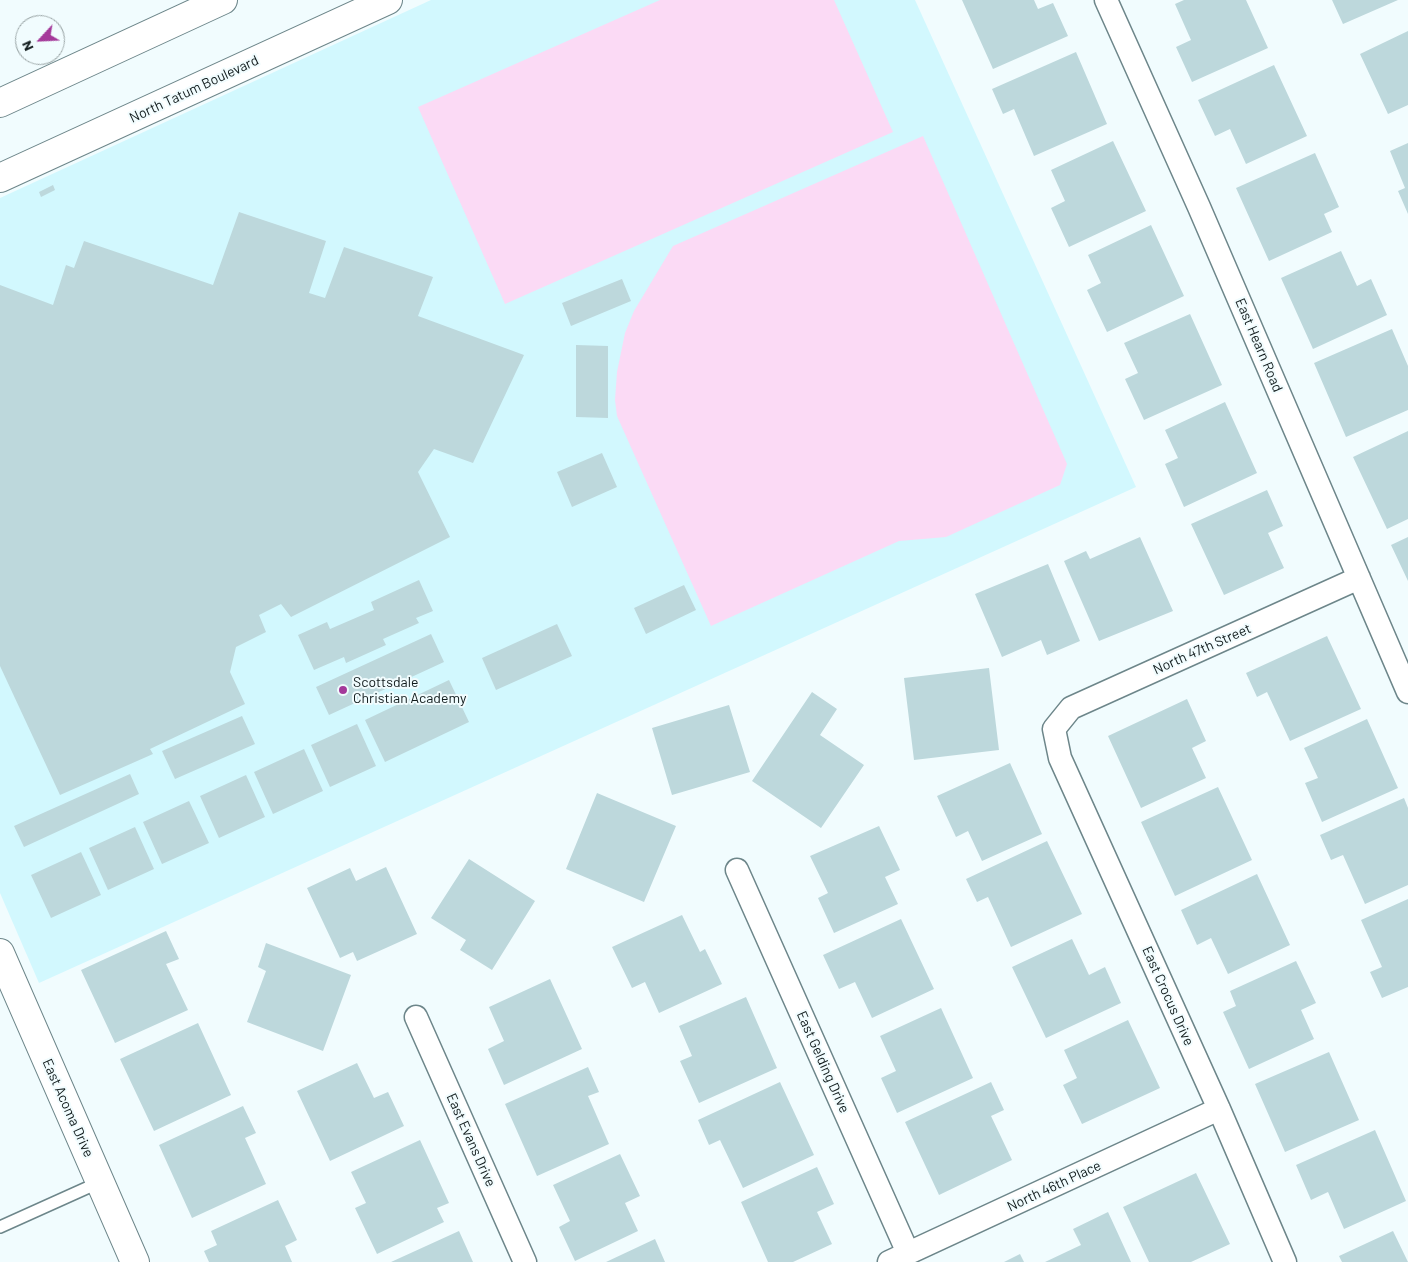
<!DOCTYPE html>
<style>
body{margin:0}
#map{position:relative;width:1408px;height:1262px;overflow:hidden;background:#f1fcfe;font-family:Barlow,sans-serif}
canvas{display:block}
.north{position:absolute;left:15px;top:15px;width:50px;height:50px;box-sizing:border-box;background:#f1fcfe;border:1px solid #97a2a3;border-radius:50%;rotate:245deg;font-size:14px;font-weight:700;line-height:20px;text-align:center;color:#101a1b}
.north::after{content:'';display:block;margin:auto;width:18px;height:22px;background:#a4399a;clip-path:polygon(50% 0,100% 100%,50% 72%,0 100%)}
</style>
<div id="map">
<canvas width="1408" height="1262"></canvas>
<div class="north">N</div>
</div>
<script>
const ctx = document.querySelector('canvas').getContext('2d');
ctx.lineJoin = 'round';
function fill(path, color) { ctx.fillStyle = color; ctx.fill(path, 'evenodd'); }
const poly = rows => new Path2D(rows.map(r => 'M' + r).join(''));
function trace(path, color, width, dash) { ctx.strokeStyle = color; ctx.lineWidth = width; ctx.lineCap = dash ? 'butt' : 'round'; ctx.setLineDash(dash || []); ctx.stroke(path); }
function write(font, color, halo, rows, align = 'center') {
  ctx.font = font + ' Barlow,sans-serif'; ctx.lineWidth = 4; ctx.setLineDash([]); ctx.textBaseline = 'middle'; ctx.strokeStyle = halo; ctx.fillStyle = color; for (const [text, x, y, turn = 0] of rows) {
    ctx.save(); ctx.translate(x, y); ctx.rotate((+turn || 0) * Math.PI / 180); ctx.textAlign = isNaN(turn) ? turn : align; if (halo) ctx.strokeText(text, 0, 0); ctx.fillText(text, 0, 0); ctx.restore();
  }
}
fill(poly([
 [431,0,915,0,1136,487,39,983,0,893,0,198]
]), '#d2f8fe');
fill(poly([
 [660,0,834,0,893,132,505,304,418,107],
 [923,136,1067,464,1060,485,946,537,899,541,711,626,617,416,615,400,617,372,625,333,634,311,673,246]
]), '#fbdaf5');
fill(poly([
 [962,0,1034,0,1038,9,1053,3,1068,36,993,69],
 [1184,0,1246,0,1268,48,1192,82,1176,47,1191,40,1175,4],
 [1332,0,1398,0,1343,24],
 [1408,31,1408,105,1388,114,1360,54],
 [1076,52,1107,124,1034,156,1014,109,1003,114,992,89],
 [1274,65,1307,136,1246,164,1230,129,1215,136,1198,100],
 [1113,141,1146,211,1069,247,1051,208,1065,201,1051,170],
 [1408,143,1408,214,1398,191,1405,188,1390,151],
 [1315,153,1339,207,1324,214,1332,232,1269,261,1236,188],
 [53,185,55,190,41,197,39,192],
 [239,212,326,241,309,293,325,298,344,247,433,277,418,316,524,355,473,463,434,449,418,472,450,537,291,617,281,604,259,615,266,632,236,647,230,672,245,704,150,749,153,754,60,795,0,666,0,285,53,305,66,265,74,268,84,241,213,285],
 [1151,225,1184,296,1107,332,1087,290,1101,283,1088,255],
 [1341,251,1357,286,1371,279,1387,315,1313,349,1281,278],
 [622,279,631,301,571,326,562,303],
 [1190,314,1222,385,1144,420,1125,379,1138,373,1124,343],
 [1392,329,1408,366,1408,410,1346,437,1314,363],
 [576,345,608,346,608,418,576,417],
 [1225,402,1257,473,1184,507,1165,464,1178,458,1165,430],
 [1408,431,1408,519,1387,529,1353,457],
 [602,453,617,487,572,507,557,472],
 [1267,490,1283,526,1268,533,1284,568,1224,595,1191,524],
 [1140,537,1173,611,1099,641,1064,561,1086,551,1090,559],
 [1408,537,1408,581,1391,545],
 [1048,564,1080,641,1047,655,1041,640,1002,657,975,594],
 [419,580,433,611,416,618,419,623,383,639,386,645,346,663,344,657,314,670,298,635,327,622,330,629,374,610,371,602],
 [684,585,696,610,646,634,634,608],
 [557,624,572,656,496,690,482,658],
 [431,634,444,662,329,715,316,687],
 [1327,636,1361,709,1290,741,1267,692,1257,697,1246,673],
 [989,668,999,750,914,760,904,678],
 [449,680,469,722,385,762,365,720],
 [812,692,837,709,820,735,864,765,821,828,752,781],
 [1187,699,1206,741,1192,748,1206,778,1141,808,1108,736],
 [729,705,750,772,672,795,652,728],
 [242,716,255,744,175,779,162,751],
 [1367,719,1398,788,1322,822,1305,783,1318,778,1304,748],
 [357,724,376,766,330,787,311,745],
 [304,749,323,791,273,814,254,772],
 [1010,763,1042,834,982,861,968,831,956,837,937,796],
 [130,774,139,794,24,847,14,826],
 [246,775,265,817,219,838,200,796],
 [1218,787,1252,860,1175,896,1141,822],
 [597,793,676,826,644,902,566,869],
 [1404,798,1408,808,1408,885,1365,904,1343,855,1331,860,1320,835],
 [189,801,209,843,162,864,143,822],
 [879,826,900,870,885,877,898,904,834,933,818,898,828,893,810,856],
 [135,827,154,869,108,890,89,848],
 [1047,841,1082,914,1011,947,988,897,977,902,966,879],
 [81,852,101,895,51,918,31,875],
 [469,859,535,901,492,970,460,950,466,940,431,918],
 [386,867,417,934,357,961,353,952,340,958,307,888,350,868,356,881],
 [1257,874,1290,945,1228,974,1211,938,1197,945,1181,910],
 [1408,899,1408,987,1382,998,1370,972,1382,967,1361,920],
 [682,915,700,952,705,949,722,984,659,1013,645,982,632,988,612,947],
 [901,919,934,989,872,1018,855,982,839,989,823,955],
 [166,931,179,959,166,964,188,1010,115,1043,81,970],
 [1072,939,1089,975,1105,967,1121,1003,1046,1038,1012,967],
 [266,943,351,975,323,1051,247,1022,266,971,258,967],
 [1296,961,1316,1003,1301,1010,1314,1039,1249,1069,1223,1012,1236,1006,1230,991],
 [550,979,582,1049,504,1085,488,1049,504,1041,489,1007],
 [746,997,777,1068,699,1103,680,1061,692,1056,679,1026],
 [941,1008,973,1078,897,1113,881,1078,896,1071,880,1036],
 [1128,1020,1160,1088,1082,1124,1063,1085,1077,1078,1064,1050],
 [198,1023,231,1095,154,1131,120,1059],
 [1329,1052,1359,1120,1285,1152,1255,1084],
 [357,1063,374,1098,388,1092,404,1126,330,1161,297,1091],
 [588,1067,599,1092,588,1096,609,1144,537,1176,505,1104],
 [780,1082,814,1155,743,1188,720,1140,709,1145,698,1120],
 [991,1082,1004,1110,991,1116,1012,1160,939,1195,905,1122],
 [243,1106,256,1133,245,1138,266,1184,192,1218,159,1145],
 [1375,1130,1406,1201,1344,1229,1328,1192,1311,1200,1296,1165],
 [420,1140,449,1203,437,1208,444,1222,377,1254,355,1208,366,1203,351,1172],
 [620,1154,640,1196,625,1203,638,1231,575,1261,559,1227,570,1221,553,1185],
 [817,1167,834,1204,817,1212,832,1244,793,1262,768,1262,741,1202],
 [1196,1173,1230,1244,1191,1262,1149,1262,1123,1207],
 [278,1200,297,1240,285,1246,292,1262,209,1262,204,1251,217,1245,211,1231],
 [1108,1212,1131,1262,1045,1262,1081,1245,1073,1229],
 [459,1231,473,1262,391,1262],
 [1393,1231,1408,1262,1342,1262,1339,1256],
 [655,1239,665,1262,606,1262],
 [1020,1254,1024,1262,1004,1262]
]), '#bdd8dc');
const service = poly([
 [0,1227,100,1182]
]);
const minor = poly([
 [1106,0,1199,207,1408,692],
 [737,870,908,1253],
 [416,1017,525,1262],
 [889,1262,1219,1109],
 [1285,1262,1219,1109,1060,758,1054,729,1071,708,1359,578]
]);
const tertiary = poly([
 [0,953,135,1262]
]);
const primary = poly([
 [0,103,223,0],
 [0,178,388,0]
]);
trace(service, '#6d868a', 14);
trace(minor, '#6d868a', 25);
trace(tertiary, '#6d868a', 30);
trace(primary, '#6d868a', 30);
trace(service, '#fff', 11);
trace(minor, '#fff', 22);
trace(tertiary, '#fff', 28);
trace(primary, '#fff', 28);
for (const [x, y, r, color] of [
 [343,690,5,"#a4399a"]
]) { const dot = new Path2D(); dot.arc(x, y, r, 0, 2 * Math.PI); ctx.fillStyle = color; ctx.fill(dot); trace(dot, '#f1fcfe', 2); }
write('14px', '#101a1b', '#f1fcfe', [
 ["North Tatum Boulevard",194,89,-25],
 ["East Hearn Road",1259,345,67],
 ["North 47th Street",1202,649,-24],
 ["East Crocus Drive",1168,996,66],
 ["East Gelding Drive",823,1062,66],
 ["East Acoma Drive",68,1108,66],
 ["East Evans Drive",471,1140,66],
 ["North 46th Place",1054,1186,-25]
]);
write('14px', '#101a1b', '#f1fcfe', [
 ["Scottsdale",353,682],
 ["Christian Academy",353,698]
], 'left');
</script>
